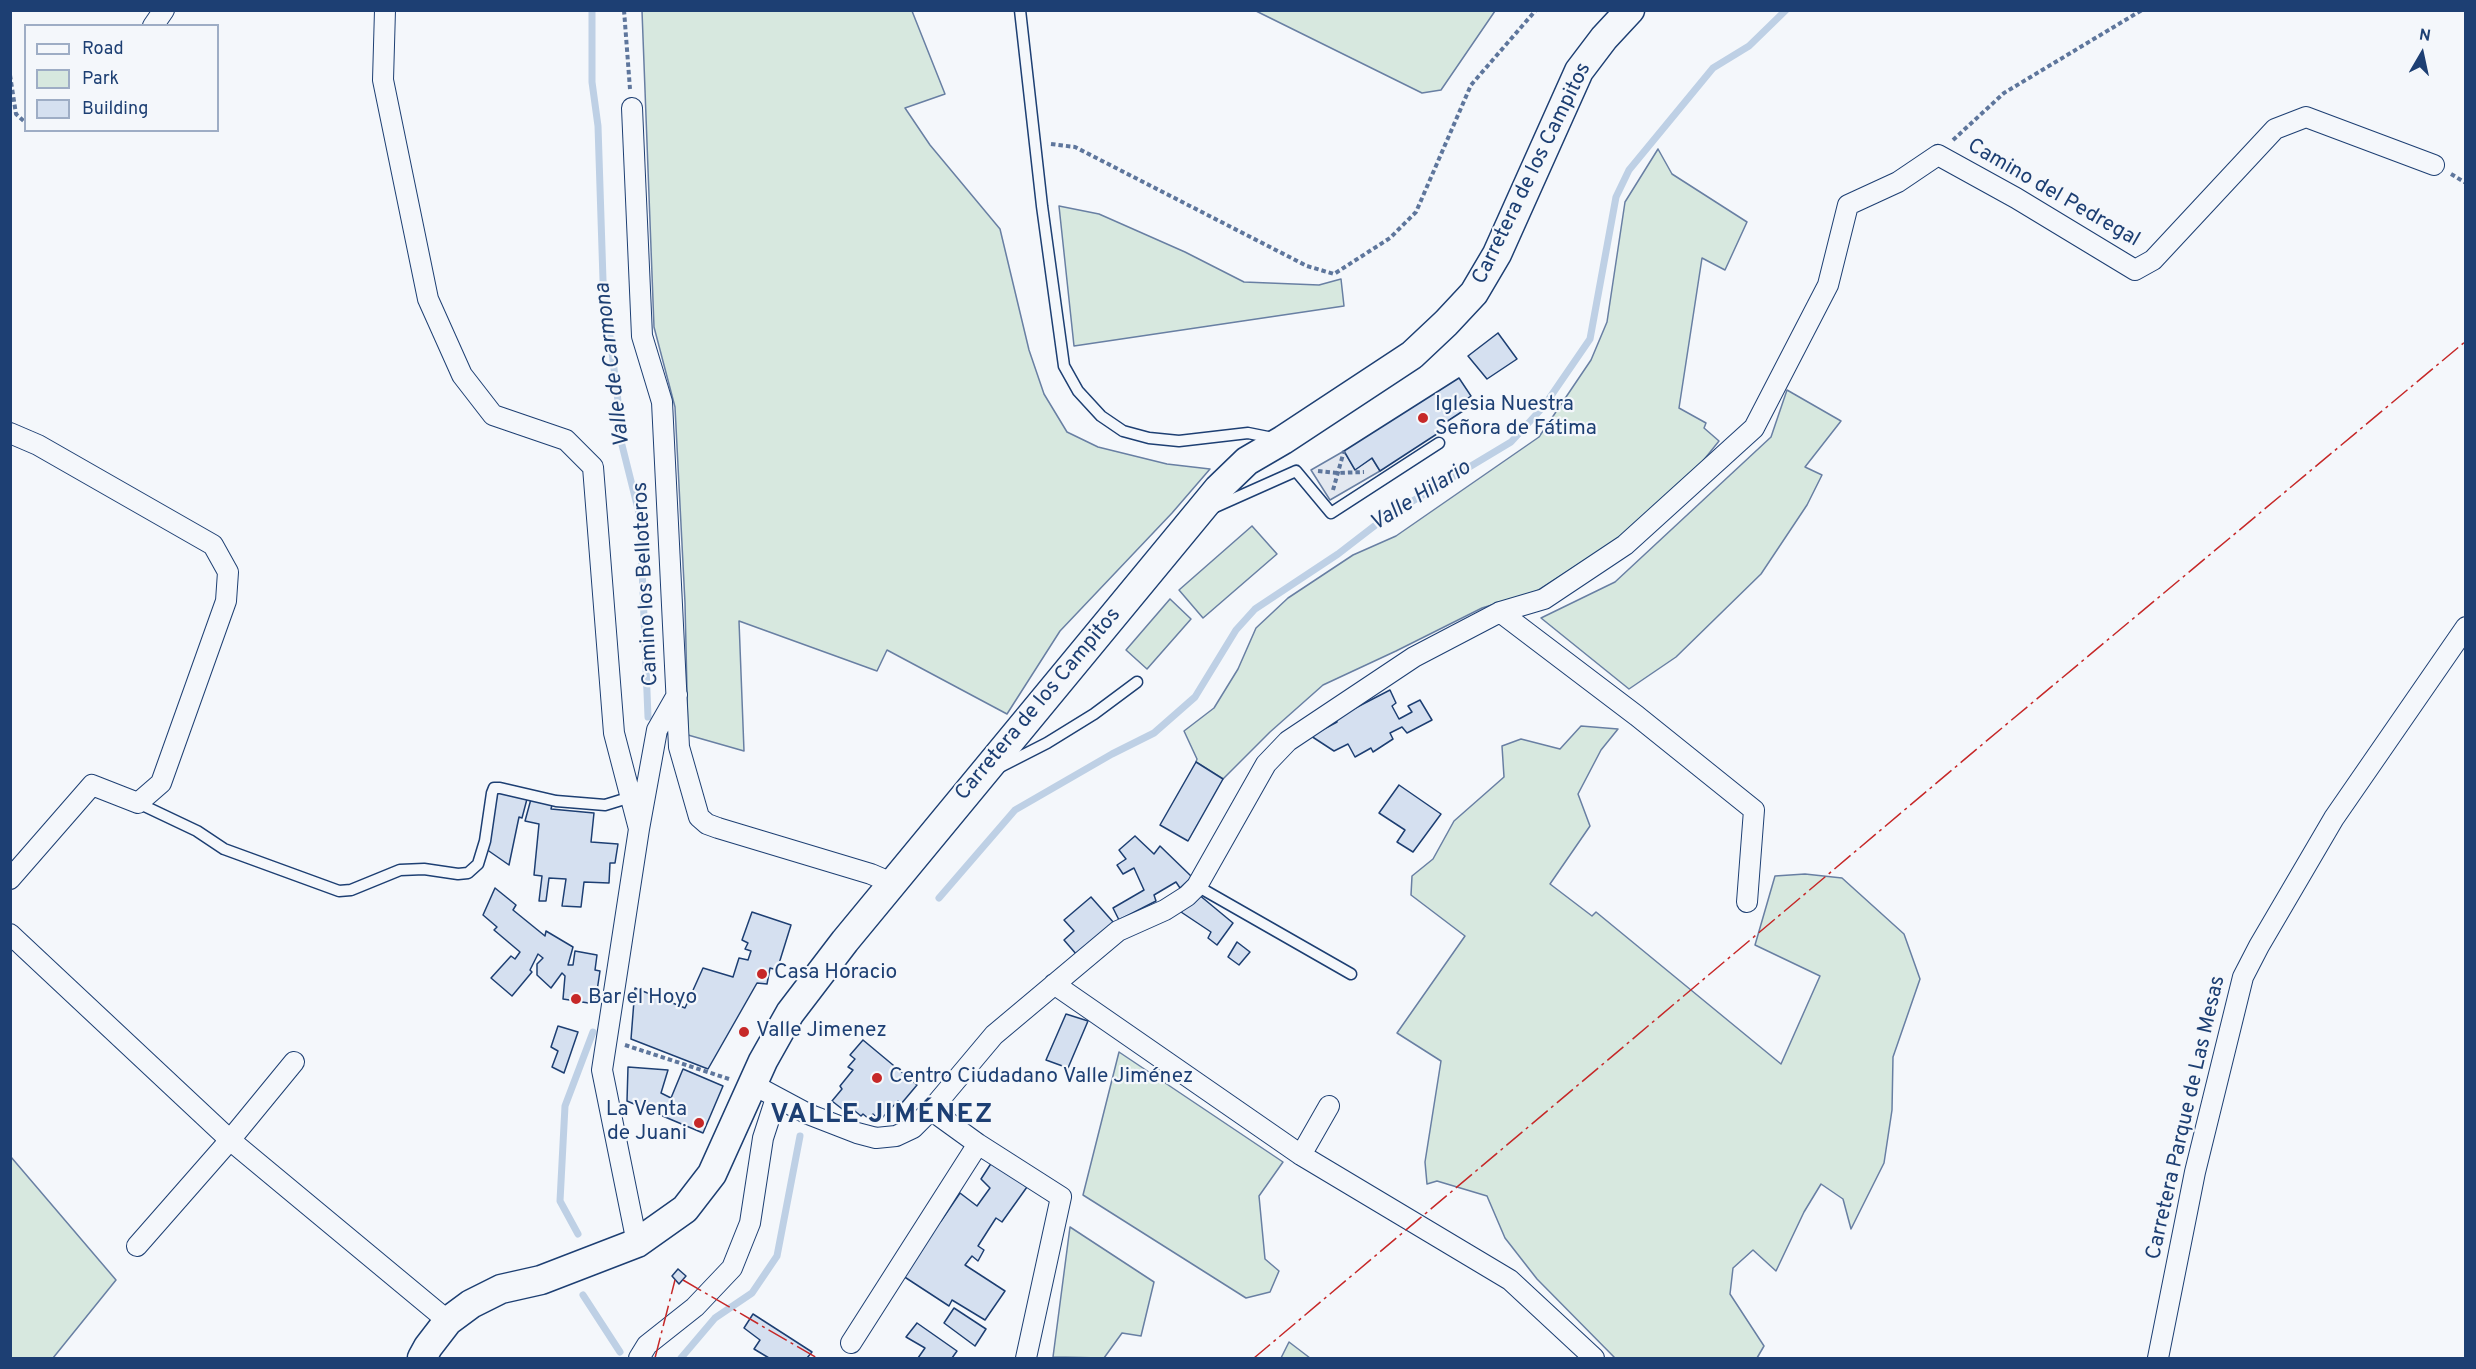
<!DOCTYPE html>
<meta charset="utf-8">
<style>
body{margin:0}
#map{position:relative;width:2476px;height:1369px;overflow:hidden;background:#f4f7fb;font-family:Overpass,sans-serif}
canvas{display:block}
.frame{position:absolute;inset:0;border:12px solid #1d3f73;pointer-events:none}
.legend{position:absolute;left:24px;top:24px;width:195px;height:108px;box-sizing:border-box;background:#f4f7fb;border:2px solid #9eadc5;margin:0;padding:8px 10px;list-style:none;font-size:18px;color:#1d3f73}
.legend li{display:flex;align-items:center;gap:12px;height:30px}
.legend b{width:30px;border:2px solid #9eadc5}
.north{position:absolute;left:2392px;top:24px;width:60px;height:60px;-webkit-text-stroke:4px #f4f7fb;paint-order:stroke;rotate:9deg;font-size:16px;font-weight:700;line-height:24px;text-align:center;color:#1d3f73}
.north::after{content:'';display:block;margin:auto;width:21px;height:27px;background:#1d3f73;clip-path:polygon(50% 0,100% 100%,50% 72%,0 100%)}
</style>
<div id="map">
<canvas width="2476" height="1369"></canvas>
<div class="frame"></div>
<ul class="legend">
<li><b style="height:8px;background:#f4f7fb"></b>Road</li>
<li><b style="height:16px;background:#d7e8df"></b>Park</li>
<li><b style="height:16px;background:#d5e0f0"></b>Building</li>
</ul>
<div class="north">N</div>
</div>
<script>
const ctx = document.querySelector('canvas').getContext('2d');
ctx.lineJoin = 'round';
function fill(path, color) { ctx.fillStyle = color; ctx.fill(path, 'evenodd'); }
const poly = rows => new Path2D(rows.map(r => 'M' + r).join(''));
function trace(path, color, width, dash) { ctx.strokeStyle = color; ctx.lineWidth = width; ctx.lineCap = dash ? 'butt' : 'round'; ctx.setLineDash(dash || []); ctx.stroke(path); }
function write(font, color, halo, rows, align = 'center') {
  ctx.font = font + ' Overpass,sans-serif'; ctx.lineWidth = 4.5; ctx.setLineDash([]); ctx.textBaseline = 'middle'; ctx.strokeStyle = halo; ctx.fillStyle = color; for (const [text, x, y, turn = 0] of rows) {
    ctx.save(); ctx.translate(x, y); ctx.rotate((+turn || 0) * Math.PI / 180); ctx.textAlign = isNaN(turn) ? turn : align; if (halo) ctx.strokeText(text, 0, 0); ctx.fillText(text, 0, 0); ctx.restore();
  }
}
const green = poly([
 [642,11,912,11,945,94,905,108,930,145,1000,229,1029,350,1044,394,1067,432,1098,447,1167,464,1210,469,1172,513,1060,631,1007,714,887,650,877,671,739,621,744,751,688,735,685,603,675,407,654,327,642,11],
 [1256,11,1495,11,1441,90,1422,93,1256,11],
 [1658,149,1672,174,1747,222,1725,270,1702,258,1679,408,1706,423,1704,428,1719,441,1698,467,1621,537,1537,591,1482,608,1396,651,1323,685,1270,732,1223,779,1196,762,1197,759,1184,731,1214,708,1238,669,1256,628,1288,598,1353,555,1396,536,1539,437,1591,360,1607,322,1625,202,1658,149],
 [1059,206,1099,214,1185,252,1244,282,1319,285,1341,279,1344,306,1074,346,1059,206],
 [1787,390,1841,421,1805,467,1822,475,1807,505,1761,574,1676,657,1629,689,1541,618,1615,582,1771,437,1787,390],
 [1252,526,1277,554,1203,618,1179,590,1252,526],
 [1170,599,1191,619,1147,669,1126,650,1170,599],
 [1581,726,1618,729,1601,750,1578,794,1590,826,1550,884,1592,916,1596,912,1781,1064,1820,976,1755,945,1775,876,1805,874,1842,878,1904,934,1920,979,1893,1057,1892,1110,1884,1163,1851,1229,1843,1199,1821,1184,1804,1212,1776,1271,1753,1250,1733,1268,1730,1294,1764,1346,1757,1358,1615,1358,1537,1279,1505,1238,1487,1196,1437,1181,1427,1184,1425,1162,1441,1061,1397,1033,1465,936,1411,895,1412,876,1433,859,1454,821,1504,777,1502,746,1521,739,1560,749,1581,726],
 [1119,1052,1283,1162,1259,1196,1265,1259,1279,1271,1270,1292,1246,1298,1083,1195,1119,1052],
 [11,1157,116,1280,53,1358,11,1358,11,1157],
 [1070,1227,1154,1282,1141,1336,1122,1333,1104,1358,1053,1357,1070,1227],
 [1289,1342,1310,1358,1281,1358,1289,1342]
]);
fill(green, '#d7e8df');
trace(green, '#687fa3', 1.5);
const parking = poly([
 [1344,451,1355,469,1372,458,1380,471,1330,500,1311,470,1344,451]
]);
fill(parking, '#e3e8f0');
trace(parking, '#687fa3', 1.5);
trace(poly([
 [592,10,592,82,598,126,603,280,618,401,617,425,640,517,648,717],
 [939,898,1015,810,1112,754,1154,733,1195,697,1236,630,1255,609,1338,554,1386,517,1511,442,1544,406,1590,339,1616,197,1629,170,1713,68,1749,46,1786,10],
 [578,1234,560,1201,565,1106,593,1032],
 [583,1295,620,1352],
 [681,1358,715,1318,752,1293,777,1256,800,1136]
]), '#bed0e5', 7);
const building = poly([
 [1498,333,1517,359,1487,379,1468,356,1498,333],
 [1459,378,1471,396,1458,405,1463,411,1440,426,1443,430,1380,471,1372,458,1355,470,1344,451,1459,378],
 [1390,690,1396,703,1392,706,1399,719,1412,712,1408,706,1420,700,1432,720,1407,733,1402,727,1390,733,1393,739,1373,752,1371,748,1355,757,1348,744,1334,751,1311,736,1337,722,1336,718,1390,690],
 [1196,762,1223,779,1188,841,1160,825,1196,762],
 [1399,785,1441,814,1413,852,1397,842,1405,830,1379,813,1399,785],
 [498,791,527,799,522,818,519,817,509,865,486,849,498,791],
 [531,799,552,805,551,809,594,813,591,842,618,844,615,863,610,863,609,883,584,882,581,907,562,906,566,879,549,878,546,901,539,901,542,876,534,875,539,824,525,821,531,799],
 [1135,836,1154,854,1160,846,1192,877,1180,888,1176,882,1154,895,1156,901,1119,920,1113,908,1144,890,1134,868,1123,874,1117,865,1126,859,1119,850,1135,836],
 [495,888,516,905,513,910,545,936,546,931,573,947,568,965,573,965,575,951,597,955,595,970,600,971,595,1004,563,999,565,976,562,973,551,988,537,975,537,964,543,958,538,954,530,970,532,972,512,996,491,978,511,956,515,959,520,952,494,930,497,927,483,915,495,888],
 [1198,894,1233,923,1217,945,1208,938,1211,932,1181,912,1198,894],
 [1091,897,1114,923,1077,955,1064,940,1074,931,1064,920,1091,897],
 [752,912,791,925,777,970,770,968,767,984,757,983,708,1069,631,1039,635,988,685,1008,703,968,733,977,739,958,748,960,751,951,745,949,748,943,742,940,752,912],
 [1237,942,1250,952,1239,965,1228,957,1237,942],
 [1066,1014,1088,1021,1068,1068,1046,1060,1066,1014],
 [558,1026,578,1032,564,1073,552,1067,558,1051,551,1047,558,1026],
 [863,1040,917,1085,901,1104,898,1101,880,1120,873,1114,869,1119,863,1114,861,1116,850,1107,846,1112,832,1101,842,1089,840,1086,853,1070,848,1067,855,1059,850,1055,863,1040],
 [628,1067,668,1070,661,1093,671,1098,683,1069,723,1086,703,1133,627,1101,628,1067],
 [992,1162,1027,1187,1002,1222,996,1218,978,1246,984,1250,978,1261,972,1256,965,1265,1005,1291,985,1320,952,1300,949,1306,900,1274,936,1218,941,1221,960,1193,977,1206,990,1188,981,1179,992,1162],
 [678,1269,686,1276,679,1284,672,1276,678,1269],
 [954,1308,986,1329,975,1346,944,1323,954,1308],
 [753,1314,812,1352,807,1358,769,1358,754,1349,760,1340,744,1328,753,1314],
 [917,1323,957,1351,952,1358,918,1358,925,1348,906,1337,917,1323]
]);
fill(building, '#d5e0f0');
trace(building, '#1d3f73', 1.5);
const service = poly([
 [1020,10,1042,206,1064,366,1078,391,1101,416,1123,431,1149,438,1179,441,1248,433,1273,438],
 [1213,508,1296,471,1331,513,1439,443],
 [1000,767,1047,743,1094,714,1137,682],
 [138,803,197,831,224,849,339,891,351,890,400,870,424,869,458,874,468,873,478,864,485,841,492,793,494,788,500,788,556,801,605,805,631,797],
 [1197,886,1351,974]
]);
const minor = poly([
 [385,10,383,80,428,299,462,375,493,415,566,440,593,467,614,733,639,829],
 [153,26,164,10],
 [632,108,642,336,662,402,679,747,699,817,707,824,718,828,871,874,892,883],
 [10,433,38,445,213,545,228,572,226,601,161,783,138,803,92,785,10,879],
 [1500,612,1637,716,1754,810,1747,902],
 [10,934,230,1140,448,1321],
 [1054,984,1301,1155,1510,1280,1594,1358],
 [752,1084,808,1114,857,1133,876,1138,896,1136,913,1128,931,1110,994,1035,1118,931,1165,910,1187,896,1197,886,1266,764,1288,741,1414,657,1500,612,1544,599,1625,545,1754,428,1828,285,1848,205,1898,182,1938,155,2016,198,2135,270,2153,260,2275,129,2306,117,2434,165],
 [931,1110,978,1144,1061,1197,1026,1358],
 [1301,1155,1329,1106],
 [637,1243,602,1070,639,829,657,730,677,695],
 [137,1246,230,1140,294,1062],
 [851,1343,978,1144],
 [639,1358,647,1345,695,1307,732,1268,750,1223,763,1138,776,1098],
 [2158,1358,2195,1172,2243,977,2259,946,2334,818,2466,627]
]);
const secondary = poly([
 [422,1358,428,1347,448,1321,471,1304,501,1289,541,1280,637,1243,685,1209,712,1174,763,1061,790,1013,845,941,1218,489,1247,461,1283,440,1412,355,1446,323,1474,293,1497,254,1579,71,1604,38,1630,10]
]);
trace(service, '#1d3f73', 13);
trace(minor, '#1d3f73', 22);
trace(secondary, '#1d3f73', 31);
trace(poly([
 [624,10,630,89],
 [10,75,16,114,26,123],
 [1953,140,2004,93,2142,10],
 [1051,144,1075,147,1307,266,1334,274,1390,238,1416,212,1471,85,1536,10],
 [2451,174,2466,183],
 [2465,414,2466,414],
 [1318,471,1337,473,1364,472],
 [1333,490,1344,451],
 [625,1045,729,1079]
]), '#5e769c', 4, [4.5, 3]);
trace(service, '#f4f7fb', 10);
trace(minor, '#f4f7fb', 20);
trace(secondary, '#f4f7fb', 28);
trace(poly([
 [683,1280,817,1358],
 [655,1358,675,1280],
 [1254,1358,1984,743,2466,341]
]), '#c62828', 1.5, [21, 4.5, 3, 4.5]);
for (const [x, y, r, color] of [
 [1423,418,6,"#c62828"],
 [762,974,6,"#c62828"],
 [576,999,6,"#c62828"],
 [744,1032,6,"#c62828"],
 [877,1078,6,"#c62828"],
 [699,1123,6,"#c62828"]
]) { const dot = new Path2D(); dot.arc(x, y, r, 0, 2 * Math.PI); ctx.fillStyle = color; ctx.fill(dot); trace(dot, '#f4f7fb', 2); }
write('21px', '#1d3f73', '#f4f7fb', [
 ["Carretera de los Campitos",1533,174,-64],
 ["Camino del Pedregal",2053,194,30],
 ["Camino los Belloteros",647,584,-93],
 ["Carretera de los Campitos",1039,705,-50],
 ["Carretera Parque de Las Mesas",2187,1118,-77]
]);
write('21px', '#1d3f73', '#f4f7fb', [
 ["Iglesia Nuestra",1435,406],
 ["Señora de Fátima",1435,430],
 ["Casa Horacio",774,974],
 ["Bar el Hoyo",588,999],
 ["Valle Jimenez",756,1032],
 ["Centro Ciudadano Valle Jiménez",889,1078],
 ["La Venta",687,1111,"right"],
 ["de Juani",687,1135,"right"]
], 'left');
write('italic 22px', '#1d3f73', '#f4f7fb', [
 ["Valle de Carmona",614,365,-97],
 ["Valle Hilario",1421,497,-32]
]);
ctx.letterSpacing = '1.5px';
write('bold 27px', '#1d3f73', '#f4f7fb', [
 ["VALLE JIMÉNEZ",882,1117]
]);
ctx.letterSpacing = '0px';
</script>
